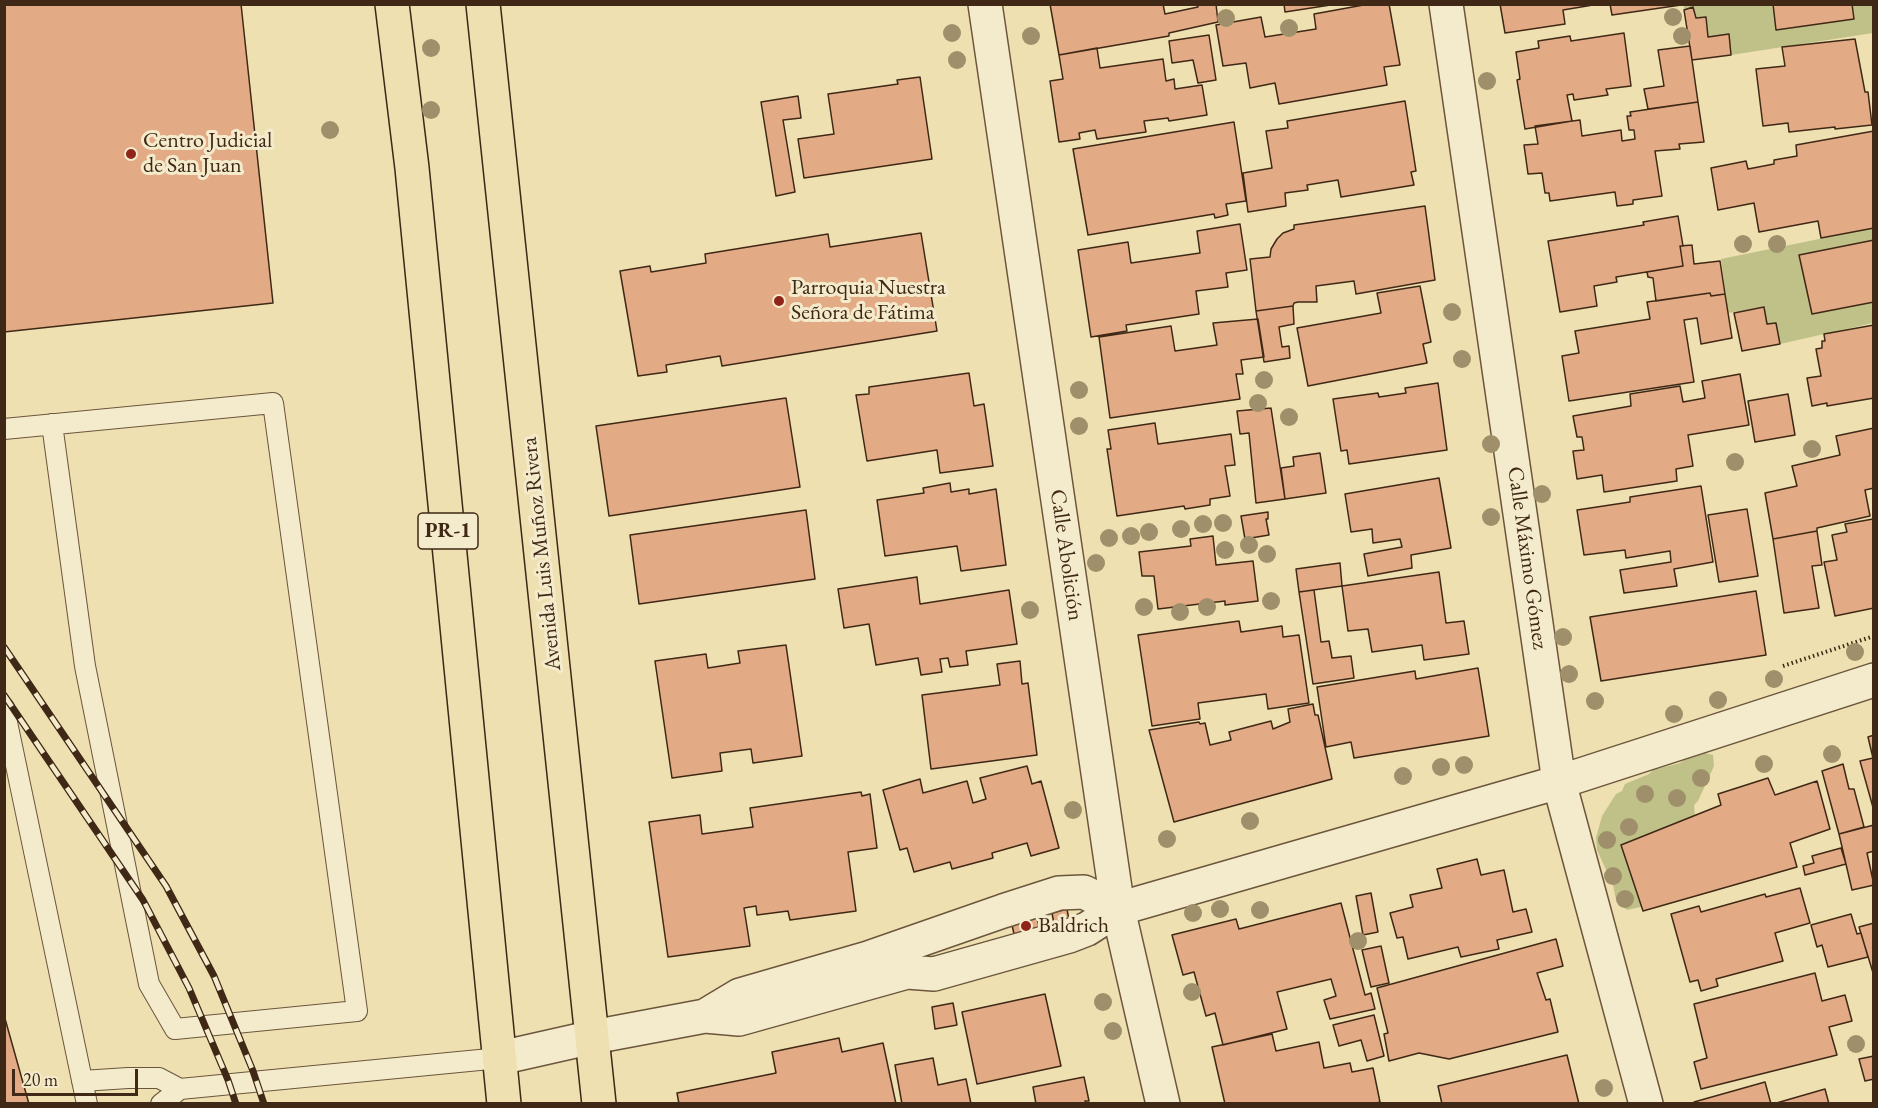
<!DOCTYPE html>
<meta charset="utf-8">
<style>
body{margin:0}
#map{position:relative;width:1878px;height:1108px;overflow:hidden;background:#eee0b1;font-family:"EB Garamond",serif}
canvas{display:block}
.frame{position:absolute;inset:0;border:6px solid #3f2815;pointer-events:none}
.scale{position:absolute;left:12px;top:1069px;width:126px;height:27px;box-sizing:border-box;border:3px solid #3f2815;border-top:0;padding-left:8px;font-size:18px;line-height:21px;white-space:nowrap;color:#3f2815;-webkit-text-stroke:4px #f4ebcc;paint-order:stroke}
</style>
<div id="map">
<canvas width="1878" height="1108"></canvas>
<div class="frame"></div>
<div class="scale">20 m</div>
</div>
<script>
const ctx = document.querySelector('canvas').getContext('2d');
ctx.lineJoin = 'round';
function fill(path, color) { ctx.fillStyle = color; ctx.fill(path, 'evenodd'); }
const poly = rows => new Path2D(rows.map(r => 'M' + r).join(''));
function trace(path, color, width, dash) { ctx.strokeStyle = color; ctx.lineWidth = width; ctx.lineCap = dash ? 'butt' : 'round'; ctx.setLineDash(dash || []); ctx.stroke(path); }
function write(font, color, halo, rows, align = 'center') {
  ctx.font = font + ' "EB Garamond",serif'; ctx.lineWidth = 6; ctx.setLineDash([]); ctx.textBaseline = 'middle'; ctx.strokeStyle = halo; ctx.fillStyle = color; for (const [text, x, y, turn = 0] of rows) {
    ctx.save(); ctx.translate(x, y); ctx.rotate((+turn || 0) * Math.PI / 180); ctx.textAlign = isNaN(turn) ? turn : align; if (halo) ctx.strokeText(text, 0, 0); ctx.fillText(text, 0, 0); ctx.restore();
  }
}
fill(poly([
 [1684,5,1773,5,1777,30,1853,19,1852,5,1873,5,1873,33,1731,55,1729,35,1708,37,1706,17,1696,18,1693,8,1684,10],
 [1873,228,1873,323,1780,344,1776,323,1767,324,1764,307,1728,313,1721,259],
 [1705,753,1713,755,1714,766,1698,801,1694,805,1695,816,1621,845,1641,907,1627,910,1616,900,1613,885,1597,850,1596,838,1602,816,1616,794,1622,791,1625,784,1649,774,1653,770,1680,763,1688,757]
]), '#bfc188');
const building = poly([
 [4,4,241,4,273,303,4,332,4,4],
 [1050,4,1163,4,1165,14,1198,7,1197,4,1216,4,1218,22,1169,33,1169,36,1059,55,1050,4],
 [1284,4,1337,4,1285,12,1284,4],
 [1369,4,1389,4,1400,65,1384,67,1387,85,1279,104,1275,83,1250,88,1246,63,1223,66,1216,25,1261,17,1265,37,1316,29,1314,14,1369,4],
 [1500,4,1599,4,1563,10,1565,24,1505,33,1500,4],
 [1610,4,1680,4,1681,5,1612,15,1610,4],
 [1773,4,1852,4,1854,19,1776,30,1773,4],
 [1693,7,1696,18,1706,17,1708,37,1729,34,1731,55,1692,60,1684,10,1693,7],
 [1624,33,1631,86,1606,89,1608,95,1574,100,1573,94,1567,95,1572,121,1525,129,1517,80,1520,79,1516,52,1539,48,1538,41,1570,36,1571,41,1624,33],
 [1209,35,1216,80,1198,83,1193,60,1172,63,1169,41,1209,35],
 [1855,39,1865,92,1868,92,1872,125,1835,129,1835,127,1789,132,1788,123,1763,126,1756,69,1785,66,1782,47,1855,39],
 [1690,46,1698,102,1648,109,1644,89,1664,86,1658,50,1690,46],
 [1097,48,1100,68,1163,59,1166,81,1174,79,1175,89,1202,85,1207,115,1169,121,1168,118,1144,121,1146,132,1097,139,1095,130,1079,133,1080,139,1059,142,1050,81,1063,79,1059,55,1097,48],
 [920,77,932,159,804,178,798,139,834,134,828,94,898,84,897,80,920,77],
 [798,96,801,118,783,120,795,192,776,196,761,102,798,96],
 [1405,101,1416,171,1411,172,1414,185,1341,197,1338,180,1307,185,1308,190,1285,193,1286,206,1248,212,1243,173,1272,168,1266,131,1288,128,1287,121,1405,101],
 [1698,102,1704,142,1679,144,1680,149,1655,151,1662,196,1633,200,1633,204,1617,206,1615,192,1550,201,1549,193,1545,193,1542,173,1528,174,1524,145,1538,144,1535,126,1580,120,1582,136,1621,130,1622,141,1635,139,1634,130,1629,130,1627,116,1631,116,1630,112,1698,102],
 [1234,122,1246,201,1226,204,1228,215,1215,218,1214,214,1088,235,1073,149,1234,122],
 [1874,131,1874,228,1821,238,1818,221,1759,232,1754,203,1718,210,1711,168,1746,161,1748,169,1774,164,1774,160,1797,156,1796,145,1874,131],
 [1425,206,1435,280,1356,294,1354,281,1316,286,1317,302,1298,302,1294,303,1293,306,1256,311,1250,259,1270,257,1271,249,1277,239,1283,233,1294,229,1294,225,1425,206],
 [1678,216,1683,246,1680,246,1683,266,1616,277,1617,282,1594,286,1597,306,1560,312,1548,241,1644,225,1643,222,1678,216],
 [1240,224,1247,270,1226,273,1228,287,1196,291,1199,314,1126,325,1127,331,1091,337,1078,250,1128,242,1131,263,1200,253,1197,231,1240,224],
 [921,233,937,331,722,366,720,356,666,365,667,372,638,376,620,271,650,266,651,272,706,263,705,254,828,234,830,247,921,233],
 [1874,240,1874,302,1812,314,1799,255,1874,240],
 [1692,245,1694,264,1720,261,1725,294,1711,296,1710,293,1656,301,1653,278,1648,277,1647,272,1683,266,1680,246,1692,245],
 [1420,286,1431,342,1423,344,1427,363,1308,386,1297,328,1381,313,1377,293,1420,286],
 [1710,293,1711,296,1725,294,1732,338,1701,344,1697,318,1684,320,1694,382,1569,401,1562,356,1579,353,1575,331,1650,319,1647,302,1710,293],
 [1293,306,1294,324,1279,327,1282,347,1289,346,1290,358,1264,362,1256,311,1293,306],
 [1764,307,1767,324,1776,323,1780,344,1742,351,1734,313,1764,307],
 [1258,319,1264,357,1241,360,1243,374,1236,374,1240,399,1110,418,1099,337,1171,326,1175,351,1217,345,1213,323,1258,319],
 [1874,325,1874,398,1827,406,1827,403,1812,406,1807,378,1821,376,1816,349,1822,348,1822,341,1825,341,1824,334,1874,325],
 [969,373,974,406,984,404,993,466,940,473,937,450,867,461,856,395,869,394,869,387,969,373],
 [1740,374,1749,425,1688,435,1693,466,1676,469,1677,481,1604,492,1602,475,1577,479,1573,451,1584,450,1582,437,1577,437,1573,416,1631,406,1630,394,1680,386,1683,402,1705,398,1702,381,1740,374],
 [1438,383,1447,450,1349,464,1347,450,1341,451,1333,399,1378,393,1379,397,1406,393,1405,388,1438,383],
 [1788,394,1795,435,1755,442,1748,401,1788,394],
 [786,398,800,487,609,516,596,426,786,398],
 [1271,408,1285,499,1256,503,1249,433,1240,434,1237,411,1271,408],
 [1155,423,1158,444,1231,434,1235,465,1225,466,1230,496,1210,499,1210,505,1185,509,1184,506,1117,516,1107,449,1111,449,1108,430,1155,423],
 [1874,428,1874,488,1865,490,1870,516,1817,528,1817,531,1773,539,1765,493,1797,486,1792,466,1840,455,1836,436,1874,428],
 [1320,453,1326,493,1285,499,1281,468,1294,466,1293,457,1320,453],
 [1439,478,1451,548,1411,555,1412,568,1368,576,1364,554,1402,547,1400,539,1373,543,1372,529,1351,532,1345,494,1439,478],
 [950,483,951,492,969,489,969,494,996,489,1006,565,961,571,957,546,885,556,877,500,924,493,923,488,950,483],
 [1701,486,1713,562,1674,569,1677,586,1624,593,1620,570,1671,562,1670,551,1626,558,1625,550,1584,555,1577,510,1630,502,1630,497,1701,486],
 [1747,509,1758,576,1719,582,1708,515,1747,509],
 [806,510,815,579,639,604,630,535,806,510],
 [1268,512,1268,519,1266,519,1269,535,1245,539,1241,516,1268,512],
 [1873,519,1874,608,1835,616,1824,562,1837,560,1832,535,1847,532,1845,524,1873,519],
 [1817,531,1822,565,1812,566,1819,608,1784,613,1773,539,1817,531],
 [1213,536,1216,565,1253,561,1258,601,1225,605,1225,601,1158,609,1154,576,1142,576,1139,552,1191,546,1190,539,1213,536],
 [1340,563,1342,586,1299,592,1296,569,1340,563],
 [1439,572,1446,623,1464,621,1469,654,1424,660,1422,645,1372,652,1368,629,1348,631,1342,586,1439,572],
 [917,577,920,604,1009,590,1017,644,966,651,968,665,950,667,948,658,940,659,942,672,921,675,918,658,876,665,869,624,844,628,838,589,917,577],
 [1314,590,1321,642,1329,641,1332,658,1351,656,1354,678,1313,684,1299,592,1314,590],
 [1756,591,1766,655,1601,681,1590,617,1756,591],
 [1239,621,1241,632,1282,626,1283,637,1299,635,1309,703,1268,709,1266,694,1198,703,1200,719,1152,726,1138,635,1239,621],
 [786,645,802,756,753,763,751,749,720,753,722,771,672,778,655,661,706,654,708,668,740,663,738,651,786,645],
 [1020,661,1022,684,1028,683,1037,755,931,769,922,695,1000,685,997,664,1020,661],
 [1478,668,1489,736,1354,758,1351,742,1326,747,1317,687,1415,671,1416,679,1478,668],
 [1313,704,1315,715,1318,715,1332,779,1174,822,1149,730,1199,722,1200,724,1205,723,1210,745,1231,740,1229,732,1271,721,1273,729,1290,722,1288,709,1313,704],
 [1874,735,1874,811,1860,761,1873,758,1868,737,1874,735],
 [1843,764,1849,789,1854,789,1864,827,1839,834,1822,771,1843,764],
 [1027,766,1032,784,1041,781,1059,848,1031,856,1027,843,992,853,993,858,952,869,950,862,914,872,907,848,900,850,883,790,920,779,923,793,967,781,973,803,986,799,980,778,1027,766],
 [1768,778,1775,795,1817,781,1830,829,1790,843,1797,867,1643,911,1621,845,1721,805,1718,794,1768,778],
 [861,792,862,796,870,794,877,848,848,852,856,911,790,920,788,911,757,915,756,906,744,908,750,946,668,957,649,822,700,815,702,834,753,827,750,808,861,792],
 [1874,825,1874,851,1867,853,1874,885,1852,890,1839,834,1874,825],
 [1841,848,1846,864,1805,875,1803,866,1814,863,1812,856,1841,848],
 [1477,859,1481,875,1504,870,1513,912,1526,909,1532,932,1497,940,1499,949,1461,957,1458,947,1408,959,1403,937,1397,938,1390,913,1413,907,1410,895,1442,888,1437,869,1477,859],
 [1800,888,1810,923,1775,933,1783,961,1716,979,1718,986,1701,991,1698,980,1690,982,1671,914,1699,906,1701,912,1765,894,1766,897,1800,888],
 [1371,893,1378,932,1363,935,1356,896,1371,893],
 [1341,903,1365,995,1371,993,1375,1009,1330,1019,1324,1000,1336,996,1331,979,1277,992,1287,1029,1223,1045,1215,1013,1206,1016,1194,972,1183,975,1172,935,1236,919,1239,929,1341,903],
 [1067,909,1069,920,1054,924,1052,913,1067,909],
 [1851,914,1857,934,1861,933,1868,957,1828,967,1822,945,1817,947,1811,925,1851,914],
 [1037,918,1039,927,1014,934,1012,925,1037,918],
 [1874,923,1874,976,1859,927,1874,923],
 [1556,939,1563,966,1537,973,1546,1000,1550,999,1558,1032,1449,1059,1419,1053,1389,1061,1384,1034,1388,1033,1377,988,1556,939],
 [1381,946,1389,983,1371,987,1362,950,1381,946],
 [1815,973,1822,1001,1845,995,1852,1021,1829,1027,1837,1055,1701,1089,1694,1062,1707,1058,1694,1004,1815,973],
 [1045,994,1061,1066,977,1084,962,1012,1045,994],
 [953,1003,957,1025,935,1029,932,1007,953,1003],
 [4,1015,29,1104,4,1104,4,1015],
 [1374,1015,1384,1056,1367,1061,1361,1040,1339,1046,1333,1025,1374,1015],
 [1272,1034,1276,1051,1319,1042,1324,1068,1350,1063,1352,1072,1373,1068,1380,1102,1373,1104,1225,1104,1212,1047,1272,1034],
 [839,1038,842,1052,883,1043,896,1104,679,1104,677,1093,776,1073,772,1052,839,1038],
 [1567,1055,1579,1104,1442,1104,1438,1086,1567,1055],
 [1874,1056,1874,1079,1865,1081,1859,1059,1874,1056],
 [933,1058,938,1085,966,1079,971,1104,902,1104,895,1065,933,1058],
 [1084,1077,1089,1101,1085,1101,1086,1104,1036,1104,1033,1087,1084,1077],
 [1765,1082,1771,1104,1695,1104,1694,1102,1765,1082],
 [1825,1089,1829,1104,1773,1104,1825,1089]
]);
fill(building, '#e3ab85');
trace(building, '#3f2815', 1.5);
const service = poly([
 [4,429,273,403,357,1011,175,1029,149,984,85,666,52,424],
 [4,708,87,1104],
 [82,1081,128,1078,159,1078,180,1089],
 [161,1104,180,1089,500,1058]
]);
const minor = poly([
 [985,4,1118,909,1163,1104],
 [1446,4,1559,782,1646,1104],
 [705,1016,740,995,868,958,1003,911,1059,893,1084,892,1118,909],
 [500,1058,593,1037,705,1016,739,1019,907,972,934,974,1069,936,1087,929,1118,909,1559,782,1874,680]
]);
const primary = poly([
 [392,4,412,168,504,1104],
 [483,4,599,1104]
]);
trace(service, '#6b563c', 22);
trace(minor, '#6b563c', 36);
trace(primary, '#3f2815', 36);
trace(poly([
 [1783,666,1874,636]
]), '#3f2815', 4, [1.5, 3]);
trace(service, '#f4ebcc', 20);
trace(minor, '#f4ebcc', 33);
trace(primary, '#eee0b1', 33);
const rail = poly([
 [4,647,166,886,214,976,253,1071,264,1104],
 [4,695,143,900,189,988,228,1080,236,1104]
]);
trace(rail, '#3f2815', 7);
trace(rail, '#f4ebcc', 4.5, [14]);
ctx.fillStyle = '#9f906b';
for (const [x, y] of [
 [1673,17],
 [1226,18],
 [1289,28],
 [952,33],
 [1031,36],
 [1682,36],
 [431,48],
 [957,60],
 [1487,81],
 [431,110],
 [330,130],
 [1743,244],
 [1777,244],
 [1452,312],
 [1462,359],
 [1264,380],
 [1079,390],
 [1258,403],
 [1289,417],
 [1079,426],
 [1491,444],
 [1812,449],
 [1735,462],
 [1542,494],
 [1491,517],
 [1223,523],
 [1203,524],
 [1181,529],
 [1149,532],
 [1131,536],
 [1109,538],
 [1249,545],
 [1225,550],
 [1267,554],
 [1096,563],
 [1271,601],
 [1144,607],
 [1207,607],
 [1030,610],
 [1180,612],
 [1563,637],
 [1855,652],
 [1569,674],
 [1774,679],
 [1718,700],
 [1595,701],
 [1674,714],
 [1832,754],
 [1764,764],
 [1464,765],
 [1441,767],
 [1403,776],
 [1701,778],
 [1645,794],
 [1677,798],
 [1073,810],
 [1250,821],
 [1629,827],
 [1167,839],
 [1607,840],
 [1613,876],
 [1625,899],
 [1220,909],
 [1260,910],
 [1193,913],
 [1358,941],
 [1192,992],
 [1103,1002],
 [1113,1031],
 [1856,1044],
 [1604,1088]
]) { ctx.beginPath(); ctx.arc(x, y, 9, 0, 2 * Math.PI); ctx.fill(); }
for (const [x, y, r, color] of [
 [131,154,6,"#8f2418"],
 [779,301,6,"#8f2418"],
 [1026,926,6,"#8f2418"]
]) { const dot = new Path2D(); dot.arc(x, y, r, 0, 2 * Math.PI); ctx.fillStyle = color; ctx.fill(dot); trace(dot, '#f4ebcc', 2); }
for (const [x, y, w] of [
 [448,531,60]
]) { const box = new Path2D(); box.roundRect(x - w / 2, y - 18, w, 36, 4.5); ctx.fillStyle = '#f4ebcc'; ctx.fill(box); trace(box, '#3f2815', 1.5); }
write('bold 21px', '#3f2815', null, [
 ["PR-1",448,531]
]);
write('22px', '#3f2815', '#f4ebcc', [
 ["Centro Judicial",143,141],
 ["de San Juan",143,166],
 ["Parroquia Nuestra",791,288],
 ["Señora de Fátima",791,313],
 ["Baldrich",1038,926]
], 'left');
write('22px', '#3f2815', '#f4ebcc', [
 ["Avenida Luis Muñoz Rivera",542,554,-96],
 ["Calle Abolición",1066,555,82],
 ["Calle Máximo Gómez",1527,558,82]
]);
</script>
